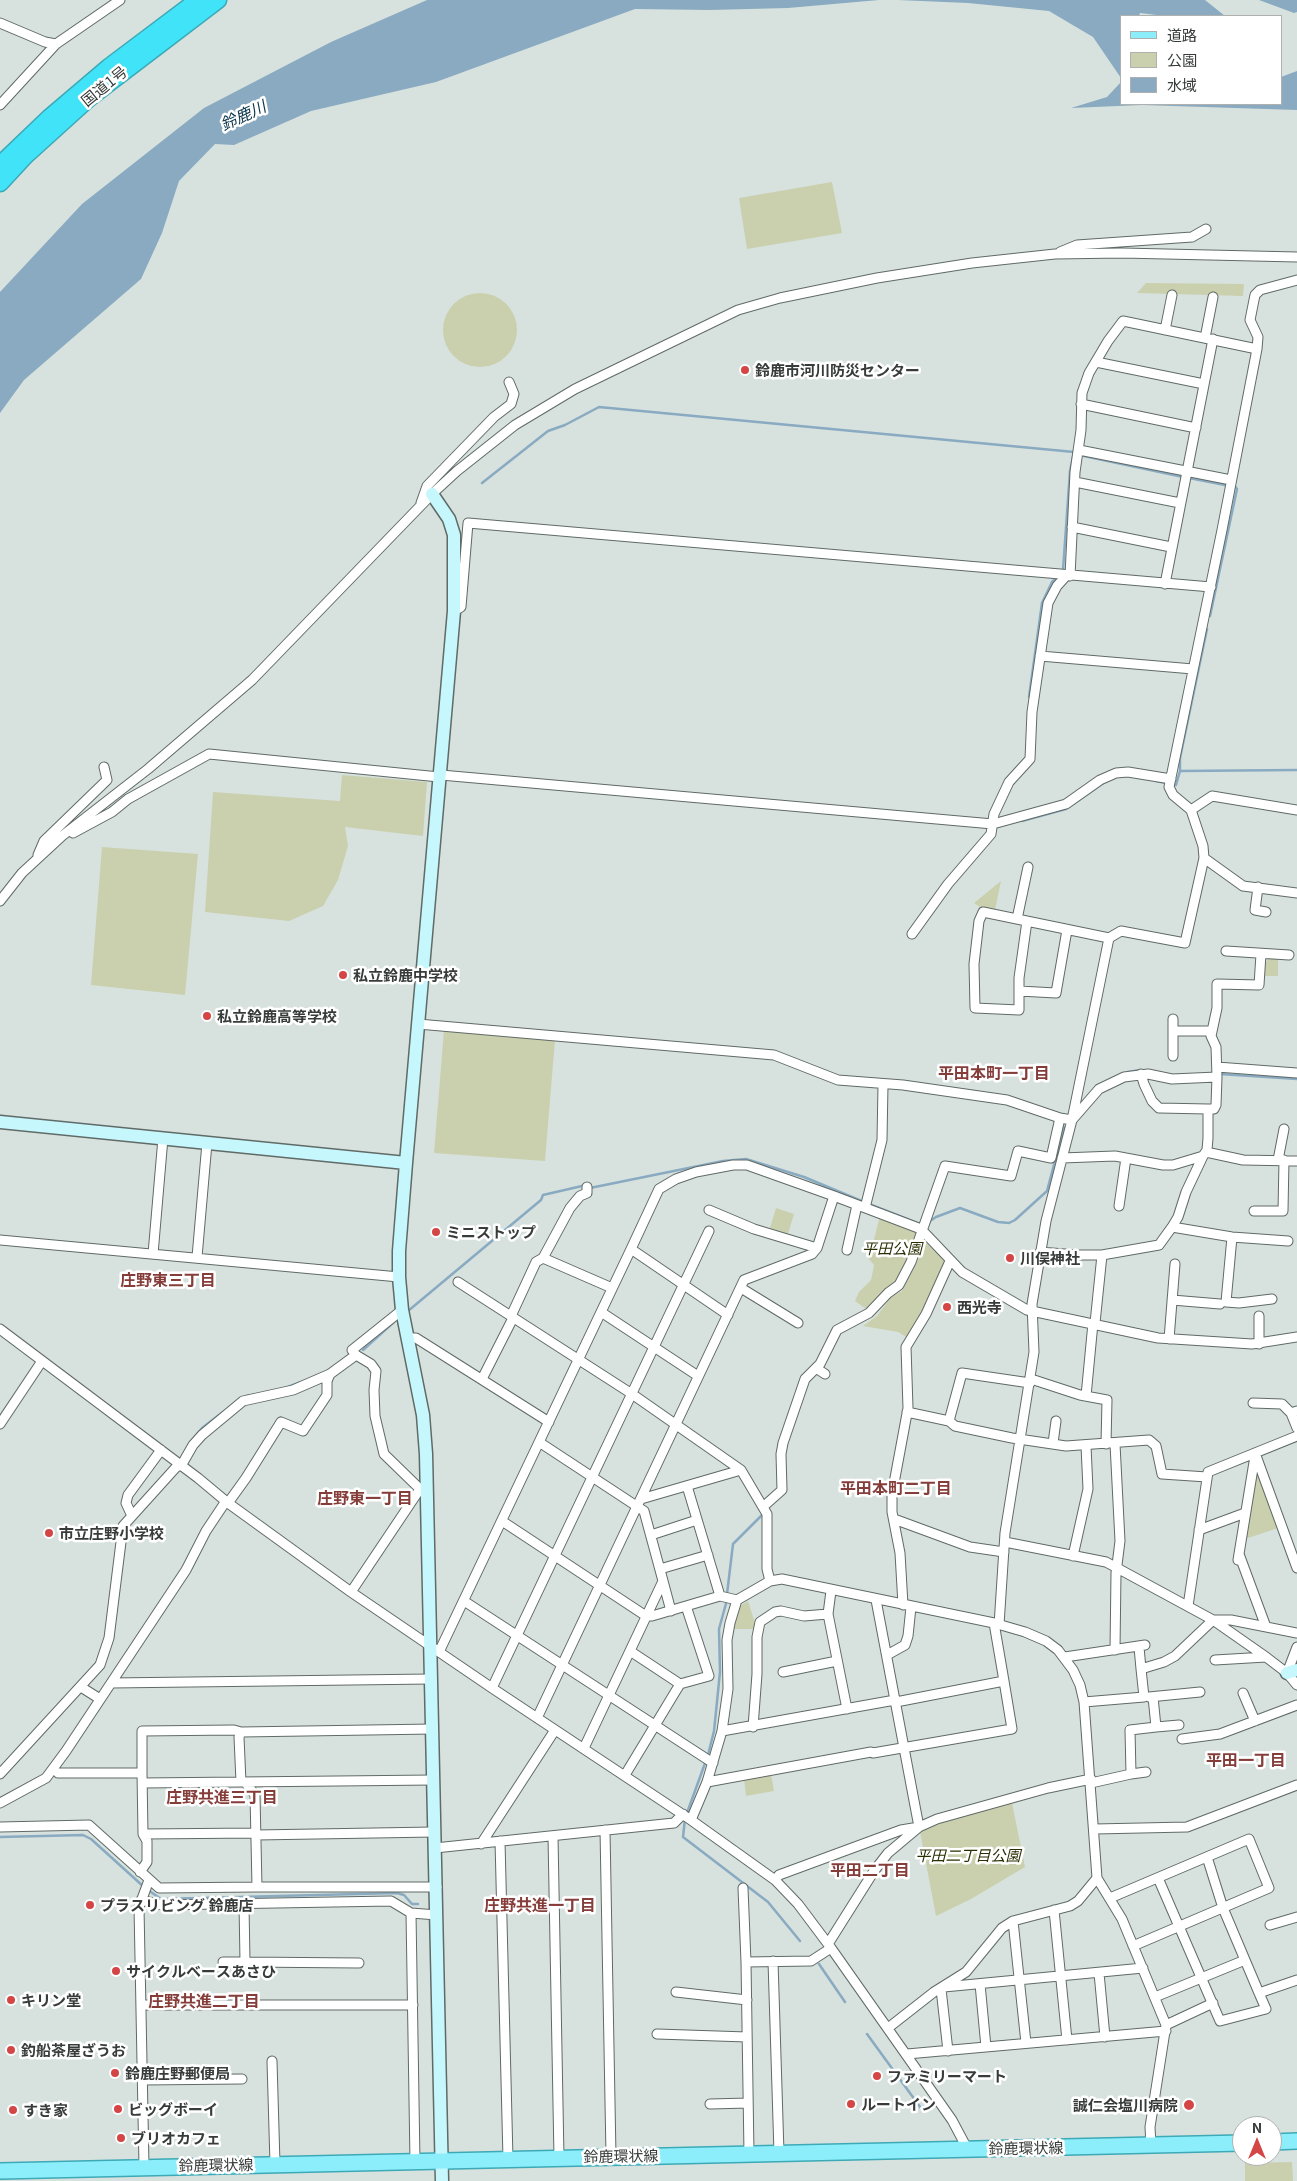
<!DOCTYPE html>
<meta charset="utf-8">
<style>
body{margin:0}
#map{position:relative;width:1297px;height:2181px;overflow:hidden;background:#d7e2df;font-family:Georgia,"Noto Sans JP",serif}
canvas{display:block}
.legend{position:absolute;left:1120px;top:15px;width:162px;height:90px;box-sizing:border-box;background:#fff;border:1px solid #afb1b1;margin:0;padding:6px 9px;list-style:none;font-size:15px;color:#373c3b}
.legend li{display:flex;align-items:center;gap:10px;height:25px}
.legend b{width:25px;border:1px solid #afb1b1}
.north{position:absolute;left:1232px;top:2116px;width:50px;height:50px;box-sizing:border-box;background:#fff;border:1px solid #afb1b1;border-radius:50%;rotate:0deg;font-size:14px;font-weight:700;line-height:20px;text-align:center;color:#373c3b}
.north::after{content:'';display:block;margin:auto;width:18px;height:22px;background:#d44545;clip-path:polygon(50% 0,100% 100%,50% 72%,0 100%)}
</style>
<div id="map">
<canvas width="1297" height="2181"></canvas>
<ul class="legend">
<li><b style="height:6px;background:#8ceefb"></b>道路</li>
<li><b style="height:14px;background:#cad0ad"></b>公園</li>
<li><b style="height:14px;background:#89aac0"></b>水域</li>
</ul>
<div class="north">N</div>
</div>
<script>
const ctx = document.querySelector('canvas').getContext('2d');
ctx.lineJoin = 'round';
function fill(path, color) { ctx.fillStyle = color; ctx.fill(path, 'evenodd'); }
const poly = rows => new Path2D(rows.map(r => 'M' + r).join(''));
function trace(path, color, width, dash) { ctx.strokeStyle = color; ctx.lineWidth = width; ctx.lineCap = dash ? 'butt' : 'round'; ctx.setLineDash(dash || []); ctx.stroke(path); }
function write(font, color, halo, rows, align = 'center') {
  ctx.font = font + ' Georgia,"Noto Sans JP",serif'; ctx.lineWidth = 5; ctx.setLineDash([]); ctx.textBaseline = 'middle'; ctx.strokeStyle = halo; ctx.fillStyle = color; for (const [text, x, y, turn = 0] of rows) {
    ctx.save(); ctx.translate(x, y); ctx.rotate((+turn || 0) * Math.PI / 180); ctx.textAlign = isNaN(turn) ? turn : align; if (halo) ctx.strokeText(text, 0, 0); ctx.fillText(text, 0, 0); ctx.restore();
  }
}
fill(poly([
 [832,182,842,233,747,249,739,198],
 [1146,283,1244,284,1243,296,1137,293],
 '443 330a37 37 0 1 1 74 0a37 37 0 1 1-74 0Z',
 [342,775,427,782,423,836,345,827,348,846,338,880,323,906,289,921,205,912,213,792,340,801],
 [102,847,198,854,185,995,91,985],
 [1001,881,995,910,980,907,974,903],
 [1268,959,1278,959,1278,976,1264,976,1265,964],
 [444,1030,555,1040,545,1161,434,1153],
 [776,1208,794,1214,788,1234,770,1228],
 [880,1216,915,1230,917,1234,911,1255,898,1283,869,1311,855,1301,859,1292,871,1280,874,1265,869,1259],
 [924,1241,945,1261,923,1313,908,1338,898,1332,863,1326,877,1316,891,1297,902,1291,920,1256],
 [1259,1475,1278,1528,1245,1539,1256,1476],
 [748,1601,755,1623,754,1629,733,1629,740,1606],
 [771,1774,774,1791,746,1796,744,1779],
 [1012,1803,1025,1867,971,1899,936,1916,920,1832,945,1821],
 [1292,2162,1293,2181,1245,2181,1245,2163]
]), '#cad0ad');
fill(poly([
 [427,0,879,0,788,8,710,10,635,9,436,82,311,111,234,145,215,144,179,181,162,233,141,279,24,380,0,413,0,292,82,204,204,108,331,42],
 [898,0,1205,0,1225,16,1165,16,1140,13,1139,16,1121,16,1121,78,1093,37,1049,11,968,3],
 [1259,0,1297,0,1297,12,1294,13],
 [1297,71,1297,110,1142,105,1071,108,1107,97,1121,82,1121,104,1281,104,1281,77]
]), '#89aac0');
trace(poly([
 [1084,456,1183,477],
 [1189,478,1225,485],
 [482,483,548,431,565,425,599,407,1074,452,1070,471,1063,570],
 [1210,616,1237,489,1234,485],
 [1029,697,1042,603,1052,582,1056,578],
 [1180,771,1180,758,1207,629],
 [1156,781,1176,785,1180,771,1297,770],
 [1022,821,1066,809,1105,782],
 [1128,1072,1140,1070],
 [1220,1074,1297,1079],
 [590,1188,723,1161,746,1159,804,1177,864,1202],
 [869,1204,920,1224],
 [928,1226,930,1221,936,1217,960,1208,998,1222,1009,1223,1015,1220,1047,1191,1064,1127],
 [408,1311,541,1200,543,1195,582,1186,585,1188],
 [363,1350,394,1322],
 [285,1388,301,1382],
 [246,1396,258,1394],
 [192,1440,202,1428,223,1412],
 [727,1594,733,1544,764,1513],
 [687,1813,708,1755,714,1731,720,1672,719,1629,727,1600],
 [685,1819,683,1837,768,1902,800,1941],
 [0,1837,83,1835,91,1839,144,1887],
 [148,1890,161,1899,397,1893,404,1895,412,1904,418,1904],
 [819,1964,845,2002],
 [867,2034,923,2111]
]), '#89aac0', 2.5);
const street = poly([
 [0,23,45,42,56,44],
 [0,105,56,44,120,0],
 [1060,252,1077,245,1192,237,1206,229],
 [1165,330,1172,295],
 [1205,338,1213,297],
 [1096,362,1204,384],
 [1081,404,1196,428],
 [1079,450,1231,480],
 [1075,482,1180,503],
 [421,503,427,486,494,417,511,404,514,394,509,382],
 [1072,527,1171,547],
 [1070,576,1075,472,1081,430,1082,393,1089,373,1108,341,1123,321,1257,349],
 [1165,584,1213,339],
 [454,611,461,607,468,523,1211,587],
 [1040,656,1193,669],
 [441,775,993,824,1066,804,1100,780,1116,773,1128,772,1171,779],
 [1191,810,1212,796,1297,810],
 [73,833,112,812,128,799,209,754,439,777],
 [38,855,44,841,107,780,104,767],
 [1204,858,1243,886,1297,893],
 [1258,887,1255,910,1266,912],
 [0,901,22,873,62,836,148,769,252,680,432,494,457,471,515,425,575,389,738,310,780,298,877,278,972,263,1055,254,1122,253,1297,257],
 [1017,919,1028,867],
 [1027,921,1019,978,1019,1010,975,1008,974,964,979,921,983,912,1109,938],
 [912,934,948,884,991,834,994,814,1009,782,1030,759,1032,712,1048,603,1057,586,1067,575],
 [1226,951,1289,955],
 [1019,991,1056,993,1067,930],
 [1173,1019,1173,1056],
 [418,1024,774,1055,838,1080,903,1085,1007,1100,1060,1118,1072,1120],
 [1173,1031,1211,1031],
 [1217,1067,1297,1073],
 [1141,1074,1144,1084,1152,1101,1159,1108,1208,1109],
 [1072,1120,1099,1089,1124,1077,1148,1074,1172,1079,1217,1077],
 [1206,1152,1243,1160,1297,1161],
 [1062,1158,1115,1156,1163,1165,1173,1165,1203,1156,1207,1150,1208,1138,1208,1109,1214,1109,1216,1105,1217,1077,1216,1047,1211,1036,1217,1008,1217,984,1259,985,1261,954],
 [1278,1160,1284,1129],
 [1119,1206,1126,1158],
 [865,1208,882,1140,883,1085],
 [709,1210,754,1229,817,1248],
 [1254,1211,1283,1211,1284,1160],
 [1172,1227,1178,1217,1186,1192,1203,1156],
 [1232,1237,1226,1302,1239,1303,1272,1299],
 [0,1240,399,1277],
 [631,1249,659,1189,676,1179,696,1172,733,1165,747,1165,834,1196],
 [847,1250,857,1205],
 [1040,1252,1077,1255,1102,1255,1159,1245,1172,1227,1232,1237,1288,1241],
 [153,1254,163,1138],
 [197,1257,207,1143],
 [543,1258,570,1208,580,1196,587,1193,587,1187],
 [458,1282,632,1394,741,1470,767,1514,767,1569,770,1581],
 [741,1288,798,1323],
 [1172,1300,1220,1304],
 [402,1310,352,1350,356,1355,371,1364,376,1371,374,1390,375,1416,384,1454,420,1489],
 [601,1312,698,1376],
 [511,1316,536,1262,543,1258,612,1288],
 [1095,1323,1102,1255],
 [0,1329,198,1478,228,1503,351,1592,492,1688,691,1820,775,1880,798,1904,831,1948,952,2120,968,2150],
 [408,1338,416,1338,549,1422],
 [1169,1339,1175,1264],
 [1259,1344,1259,1316],
 [816,1368,825,1374],
 [482,1379,513,1318],
 [1031,1379,1080,1395,1107,1400,1106,1444],
 [1086,1396,1093,1323],
 [1253,1403,1282,1404,1291,1413],
 [1297,1411,1291,1413,1297,1428],
 [907,1412,949,1421,955,1426,1012,1438,1066,1446,1149,1440,1156,1446,1162,1474,1207,1477],
 [949,1421,962,1373,1030,1383],
 [0,1424,42,1361],
 [539,1442,644,1511,663,1581,584,1748],
 [1053,1443,1056,1421],
 [1255,1453,1297,1568],
 [181,1466,193,1445,202,1435,243,1401,293,1390,330,1374,356,1355],
 [687,1486,720,1596],
 [641,1499,741,1470],
 [228,1503,246,1478,281,1422,303,1431,327,1395,327,1381,330,1374],
 [764,1506,782,1490,781,1454,783,1443,805,1379,820,1364,837,1330,869,1313,888,1293,899,1285,911,1262,945,1166,1011,1176,1018,1151,1051,1158,1060,1118],
 [132,1516,126,1503,128,1495,161,1450],
 [894,1519,970,1547,1004,1552],
 [502,1521,646,1616,652,1616,720,1596,737,1600],
 [1199,1530,1245,1513],
 [651,1535,697,1520],
 [1005,1542,1106,1562,1213,1620,1266,1657,1287,1673,1297,1685],
 [1239,1554,1266,1627],
 [1073,1556,1088,1489,1086,1446],
 [1238,1560,1255,1456],
 [660,1569,708,1555],
 [663,1581,671,1611],
 [831,1591,828,1614,847,1709],
 [351,1592,420,1489,426,1489],
 [876,1600,919,1827],
 [464,1601,713,1763],
 [903,1605,900,1553,892,1512,892,1494,908,1408,906,1347,926,1314,950,1261],
 [1188,1606,1208,1472,1297,1436],
 [994,1623,1004,1681],
 [999,1625,1005,1533,1034,1352,1032,1304,1046,1221,1072,1120,1109,938,1121,931,1185,943,1204,858,1203,846,1191,810,1173,795,1169,787,1222,530,1257,349,1258,337,1250,320,1255,295,1260,290,1297,280],
 [1139,1647,1141,1669],
 [1115,1650,1116,1573,1120,1541,1115,1444],
 [630,1651,680,1684],
 [439,1652,631,1249,728,1315],
 [887,1655,905,1645,908,1636,911,1607],
 [1065,1657,1145,1645],
 [1215,1660,1266,1657],
 [783,1672,837,1661],
 [1287,1673,1297,1647],
 [111,1683,431,1679],
 [81,1687,100,1699],
 [492,1688,709,1231],
 [1243,1693,1255,1721],
 [1149,1697,1200,1692],
 [1084,1702,1144,1697,1141,1669,1164,1662,1175,1656,1213,1620,1231,1620,1297,1633],
 [537,1718,744,1280,812,1254,817,1248,834,1196,921,1229,962,1272,1027,1310,1158,1338,1252,1344,1297,1337],
 [753,1727,757,1674,757,1637,760,1622,775,1612,781,1611,804,1616,828,1614],
 [1156,1727,1179,1725],
 [722,1731,895,1700],
 [241,1732,433,1729],
 [1182,1739,1220,1734,1297,1705],
 [58,1773,142,1773,143,1834,147,1841,147,1862,140,1872],
 [142,1773,142,1731,234,1730,241,1732,239,1737,241,1782],
 [0,1774,100,1665,109,1638,123,1526,179,1464],
 [1131,1774,1146,1772],
 [625,1775,680,1684,709,1676,686,1606],
 [707,1782,871,1752,873,1753,1012,1729,1004,1681,896,1702],
 [143,1783,434,1780],
 [1091,1783,1131,1774,1130,1730,1156,1727,1153,1697],
 [0,1803,46,1778,66,1751,186,1570,206,1531,226,1501],
 [691,1820,707,1782,722,1731,728,1689,727,1640,730,1623,737,1600,770,1581,782,1579,994,1623,1025,1632,1046,1641,1058,1650,1073,1670,1080,1685,1084,1702,1097,1878,1122,1919,1166,2025,1150,2127,1151,2145],
 [0,1827,89,1825,159,1888,257,1887,255,1795,245,1782],
 [1095,1829,1187,1827,1297,1785],
 [605,1830,611,2156],
 [143,1834,256,1833],
 [256,1835,434,1832],
 [553,1836,559,2158],
 [500,1841,508,2159],
 [481,1844,555,1730],
 [435,1848,674,1823,683,1814],
 [1207,1857,1223,1908,1245,1960],
 [1158,1878,1220,2021,1266,2009,1259,1993],
 [775,1880,779,1875,901,1830,919,1827,937,1819,1048,1788,1091,1779],
 [257,1887,437,1887],
 [743,1888,746,1962,749,2154],
 [1110,1898,1249,1839,1269,1888,1133,1946],
 [141,1900,162,1905,391,1901,411,1913,437,1915],
 [244,1904,245,1962,359,1963],
 [1054,1910,1067,2040],
 [411,1913,415,2162],
 [1013,1921,1026,2043],
 [1270,1925,1297,1917],
 [828,1944,874,1871,888,1853,919,1827],
 [773,1961,779,2153],
 [223,1962,245,1962],
 [746,1962,811,1961,831,1948],
 [1099,1973,1105,2037],
 [980,1984,986,2047],
 [944,1987,1143,1968],
 [941,1989,948,2051],
 [676,1992,747,2000],
 [1155,1997,1245,1960,1259,1993,1297,1980],
 [141,2005,413,2005],
 [1166,2025,1213,2003],
 [888,2028,934,1992,966,1972,1002,1928,1013,1921,1070,1906,1078,1901,1097,1878],
 [657,2034,747,2037],
 [907,2054,1166,2031],
 [272,2061,275,2164],
 [143,2080,242,2079],
 [710,2104,748,2103],
 [144,2167,139,1907,149,1880]
]);
const secondary = poly([
 [432,494,449,519,454,535,454,611,406,1163,399,1251,399,1277,402,1310,423,1415,426,1454,442,2181],
 [0,1122,406,1163],
 [1287,1673,1297,1670]
]);
const primary = poly([
 [1272,2142,1297,2141],
 [0,2171,1242,2143]
]);
const highway = poly([
 [0,165,49,118,109,67,198,0],
 [0,183,25,156,88,99,218,0]
]);
trace(street, '#606a67', 11);
trace(secondary, '#606a67', 15);
trace(primary, '#3da9b6', 18);
trace(highway, '#3da9b6', 19);
trace(street, '#fff', 9);
trace(secondary, '#c6f7fd', 12);
trace(primary, '#8ceefb', 15);
trace(highway, '#40e3f8', 16);
for (const [x, y, r, color] of [
 [745,370,5,"#d44545"],
 [343,975,5,"#d44545"],
 [207,1016,5,"#d44545"],
 [436,1232,5,"#d44545"],
 [1010,1258,5,"#d44545"],
 [947,1307,5,"#d44545"],
 [49,1533,5,"#d44545"],
 [90,1905,5,"#d44545"],
 [116,1971,5,"#d44545"],
 [11,2000,5,"#d44545"],
 [11,2050,5,"#d44545"],
 [115,2073,5,"#d44545"],
 [877,2076,5,"#d44545"],
 [851,2104,5,"#d44545"],
 [1189,2105,6,"#d44545"],
 [118,2109,5,"#d44545"],
 [13,2110,5,"#d44545"],
 [121,2138,5,"#d44545"]
]) { const dot = new Path2D(); dot.arc(x, y, r, 0, 2 * Math.PI); ctx.fillStyle = color; ctx.fill(dot); trace(dot, '#fff', 2); }
write('15px', '#373c3b', '#fff', [
 ["国道1号",104,86,-39],
 ["鈴鹿環状線",1026,2148,-1],
 ["鈴鹿環状線",621,2156,-1],
 ["鈴鹿環状線",216,2165,-1]
]);
write('bold 15px', '#373c3b', '#fff', [
 ["鈴鹿市河川防災センター",755,370],
 ["私立鈴鹿中学校",353,975],
 ["私立鈴鹿高等学校",217,1016],
 ["ミニストップ",446,1232],
 ["川俣神社",1020,1258],
 ["西光寺",957,1307],
 ["市立庄野小学校",59,1533],
 ["プラスリビング 鈴鹿店",100,1905],
 ["サイクルベースあさひ",126,1971],
 ["キリン堂",21,2000],
 ["釣船茶屋ざうお",21,2050],
 ["鈴鹿庄野郵便局",125,2073],
 ["ファミリーマート",887,2076],
 ["ルートイン",861,2104],
 ["誠仁会塩川病院",1178,2105,"right"],
 ["ビッグボーイ",128,2109],
 ["すき家",23,2110],
 ["ブリオカフェ",131,2138]
], 'left');
write('italic 15px', '#2a2f03', '#fff', [
 ["平田公園",892,1248],
 ["平田二丁目公園",968,1855]
]);
write('italic 16px', '#0a354d', '#fff', [
 ["鈴鹿川",243,115,-25]
]);
write('bold 16px', '#853d3a', '#fff', [
 ["平田本町一丁目",994,1073],
 ["庄野東三丁目",168,1280],
 ["平田本町二丁目",896,1488],
 ["庄野東一丁目",365,1498],
 ["平田一丁目",1246,1760],
 ["庄野共進三丁目",222,1797],
 ["平田二丁目",870,1870],
 ["庄野共進一丁目",540,1905],
 ["庄野共進二丁目",204,2001]
]);
</script>
